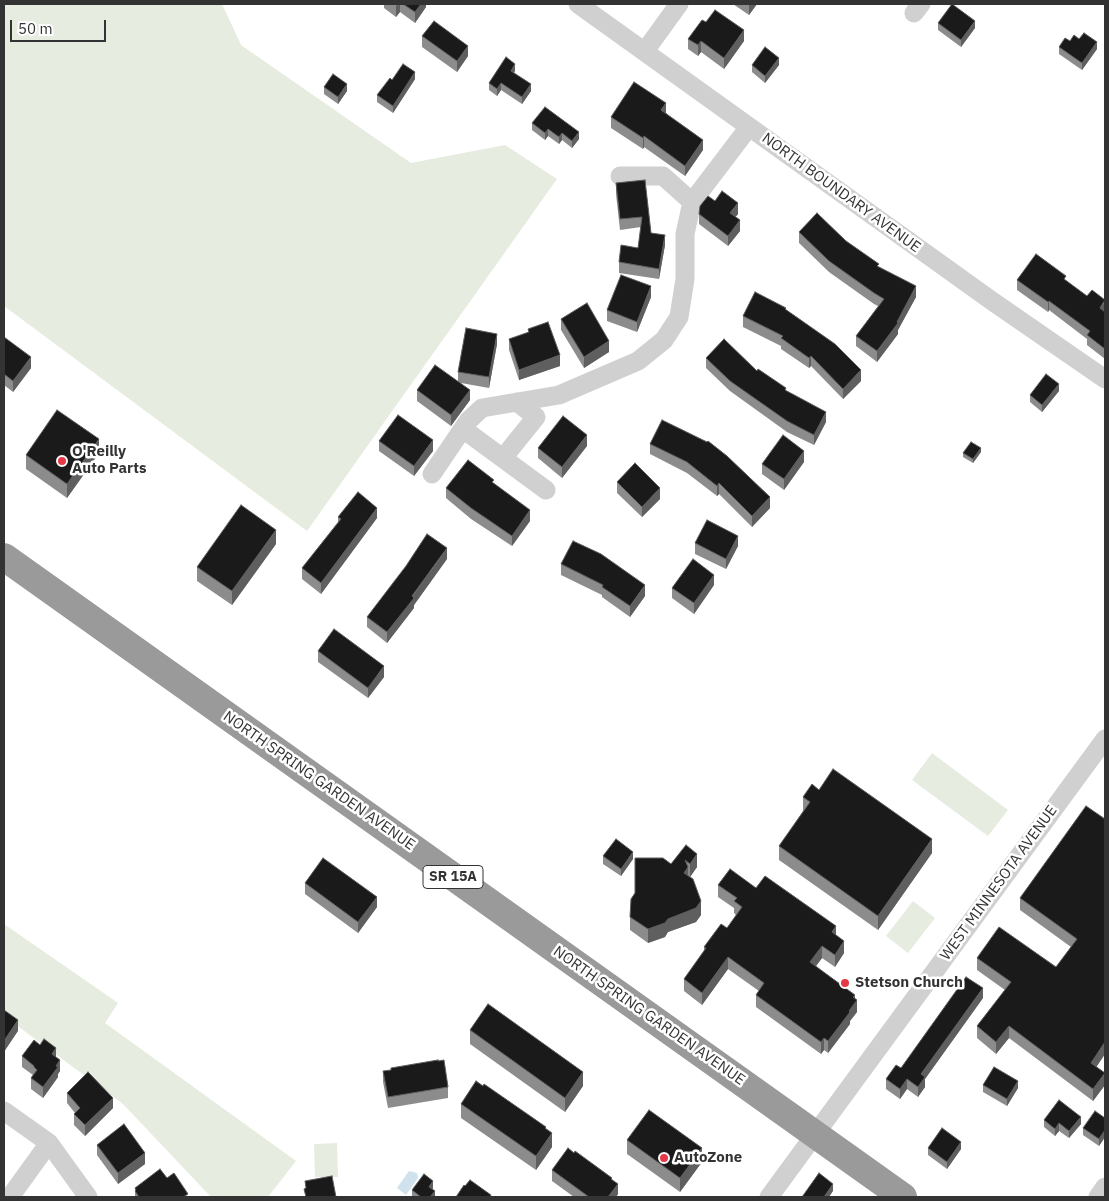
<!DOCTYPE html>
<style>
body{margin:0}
#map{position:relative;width:1109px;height:1201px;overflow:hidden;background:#fff;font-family:"IBM Plex Sans",sans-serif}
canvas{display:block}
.frame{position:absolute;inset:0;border:5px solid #333;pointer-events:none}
.scale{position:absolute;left:10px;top:20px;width:96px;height:22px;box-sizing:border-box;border:2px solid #333;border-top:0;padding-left:6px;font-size:15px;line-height:18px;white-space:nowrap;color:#333;-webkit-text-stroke:4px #fff;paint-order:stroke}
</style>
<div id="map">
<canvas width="1109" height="1201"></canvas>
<div class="frame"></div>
<div class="scale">50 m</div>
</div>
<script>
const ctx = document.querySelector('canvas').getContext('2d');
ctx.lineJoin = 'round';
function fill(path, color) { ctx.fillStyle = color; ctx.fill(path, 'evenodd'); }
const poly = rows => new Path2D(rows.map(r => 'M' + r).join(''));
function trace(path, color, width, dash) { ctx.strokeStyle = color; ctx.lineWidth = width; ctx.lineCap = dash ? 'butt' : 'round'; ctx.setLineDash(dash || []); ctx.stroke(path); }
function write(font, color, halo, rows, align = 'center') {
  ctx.font = font + ' "IBM Plex Sans",sans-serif'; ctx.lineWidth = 5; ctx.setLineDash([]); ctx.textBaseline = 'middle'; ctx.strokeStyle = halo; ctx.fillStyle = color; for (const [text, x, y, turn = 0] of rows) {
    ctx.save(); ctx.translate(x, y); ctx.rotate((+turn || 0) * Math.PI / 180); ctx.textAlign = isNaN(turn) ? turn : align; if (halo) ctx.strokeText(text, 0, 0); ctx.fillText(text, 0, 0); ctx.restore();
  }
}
fill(poly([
 [4,4,222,4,241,45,411,163,505,145,557,179,307,531,4,306],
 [932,753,1008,810,988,836,912,780],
 [913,901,935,918,908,953,886,936],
 [4,924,118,1003,105,1023,296,1161,268,1197,211,1197,123,1104,4,1016],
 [337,1143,338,1177,315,1177,314,1144]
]), '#e6ecdf');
fill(poly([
 [409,1171,417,1173,418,1178,406,1195,397,1188]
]), '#cfe2ee');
trace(poly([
 [578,4,992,301,1105,379],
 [914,13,921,4],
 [645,51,679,4],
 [620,176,663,176,692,202],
 [463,429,546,490],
 [503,458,536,417,517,402],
 [432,474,468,421,482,408,559,395,638,361,664,340,679,317,685,279,685,234,692,202,749,127],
 [4,1111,49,1143,88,1197],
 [10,1197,49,1143],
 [769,1197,1105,739],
 [1098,1197,1105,1187]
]), '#d0d0d0', 19);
trace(poly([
 [4,557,903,1197]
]), '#9a9a9a', 28);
fill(poly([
 [384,4,426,4,426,7,415,23,400,12,396,17,384,8],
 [733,4,757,4,749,15],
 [706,22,744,41,724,69,701,52,698,56,688,49,688,39],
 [938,23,975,28,961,47,938,30],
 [422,36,468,56,457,72,422,47],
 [1079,39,1097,49,1082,70,1059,54,1059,47,1070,41],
 [752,65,779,65,765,83,752,72],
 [515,71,514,73,531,91,522,104,501,90,497,96,489,90,489,83],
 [415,79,393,113,377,102,377,95,392,80],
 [324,87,347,91,338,104,324,94],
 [666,113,703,150,685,176,644,147,643,149,611,128,611,117],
 [532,123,579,139,572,148,562,140,559,144,548,136,545,140,532,130],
 [645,180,651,233,665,245,659,279,619,273,619,262,638,248,641,227,620,230,616,194,616,183],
 [715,201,738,214,735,217,740,231,728,246,699,224,699,214],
 [799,232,846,241,916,297,898,330,898,334,877,362,856,346,856,336,878,306,874,304,829,272,799,243],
 [1017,280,1066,281,1105,312,1105,359,1087,345,1087,339,1049,310,1048,312,1017,290],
 [651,297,637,332,607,321,607,310],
 [786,310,861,381,843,399,811,366,809,368,781,349,781,346,743,327,743,316],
 [561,319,609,352,584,368,561,330],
 [528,329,560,366,519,380,509,350,509,339,528,333],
 [4,337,31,368,13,392,4,385],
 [497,344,489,388,461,383,470,400,451,426,417,401,417,390,458,381,458,372],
 [706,358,757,371,786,391,826,422,814,445,787,432,730,391,706,368],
 [1059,391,1042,412,1030,402,1030,395],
 [379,441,433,451,414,476,379,451],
 [650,444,727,456,770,508,752,527,719,494,717,496,687,473,650,454],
 [587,446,562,478,538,458,538,448],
 [981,452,973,463,963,457,963,453],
 [99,453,67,498,26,469,26,455],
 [804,462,784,490,762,474,762,464],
 [617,482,660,499,642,517,617,493],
 [494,484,530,521,512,546,471,519,446,498,446,488],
 [338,517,377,518,321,594,302,579,302,568,338,522],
 [695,543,738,546,726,569,695,554],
 [276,544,232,605,197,581,197,567],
 [447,559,414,605,414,608,387,643,367,627,367,617],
 [561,564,645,596,630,617,602,597,602,595,561,575],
 [714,585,694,614,672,598,672,588],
 [318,651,384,677,368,698,318,662],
 [803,797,932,853,878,930,779,860,779,846,803,811],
 [1105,819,1105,1054,1096,1067,1105,1085,1093,1101,1009,1038,996,1054,977,1038,977,1026,1005,990,977,970,977,958,1056,967,1071,947,1020,910,1020,898],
 [686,845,697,867,690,877,688,876,701,915,696,922,668,932,665,937,648,943,630,930,630,917,635,894,671,864],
 [603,856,633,859,621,876,603,864],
 [305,883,377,907,358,933,305,894],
 [718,885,756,888,836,935,844,953,835,967,822,958,816,966,855,999,857,1012,850,1021,850,1024,828,1053,824,1050,821,1054,756,1007,756,995,759,991,728,969,702,1005,684,991,684,979,704,951,704,947,727,928,736,915,734,913,734,908,718,897],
 [983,998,925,1079,925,1087,918,1097,907,1089,900,1099,886,1089,886,1079,901,1068],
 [470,1030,583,1086,565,1112,470,1044],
 [22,1056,56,1057,60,1071,58,1074,58,1077,43,1098,31,1089,31,1078,33,1075,22,1067],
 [383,1071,448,1087,448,1098,388,1108,383,1082],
 [983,1085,1018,1088,1007,1106,983,1092],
 [67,1093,113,1108,85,1136,74,1125,74,1114,75,1113,67,1103],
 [461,1104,552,1147,536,1170,461,1118],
 [1105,1118,1105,1137,1099,1146,1083,1135,1083,1128],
 [1044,1120,1081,1124,1069,1138,1059,1131,1055,1136,1044,1127],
 [627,1140,702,1162,680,1192,627,1154],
 [97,1145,145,1164,118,1184,97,1155],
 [928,1148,961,1149,947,1169,928,1155],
 [574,1153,612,1179,618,1194,616,1197,574,1197,552,1181,552,1170],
 [167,1178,188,1197,135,1197,135,1188],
 [433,1188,433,1189,435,1197,412,1197,412,1190]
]), '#8c8c8c');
fill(poly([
 [398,4,400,4,400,12,396,17,396,6],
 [421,4,426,4,426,7,415,23,415,12],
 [749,4,757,4,749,15],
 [975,21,975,28,961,47,961,40],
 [744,30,744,41,724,69,724,58],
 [701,41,701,52,698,56,698,45],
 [1097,42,1097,49,1082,70,1082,63],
 [468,46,468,56,457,72,457,61],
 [779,58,779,65,765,83,765,76],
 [515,64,515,71,511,78,511,71],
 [415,72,415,79,393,113,393,106],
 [501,83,501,90,497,96,497,89],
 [347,84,347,91,338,104,338,97],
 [531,84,531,91,522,104,522,97],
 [666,103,666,114,661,110],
 [548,129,548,136,545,140,545,133],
 [579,132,579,139,572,148,572,141],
 [562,133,562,140,559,144,559,137],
 [644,136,644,147,643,149,643,138],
 [703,140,703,150,685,176,685,166],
 [738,203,738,214,730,224,730,213],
 [740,220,740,231,728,246,728,236],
 [665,235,665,245,659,279,659,269],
 [651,286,651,297,637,332,637,322],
 [916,286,916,297,898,330,898,334,877,362,877,351,897,322],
 [1049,301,1049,310,1048,312,1048,302],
 [1105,301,1105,310,1100,318,1100,308],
 [497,334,497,344,489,388,489,377],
 [609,341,609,352,584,368,584,357],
 [560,355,560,366,519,380,519,370],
 [811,356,811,366,809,368,809,358],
 [31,357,31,368,13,392,13,381],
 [861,370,861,381,843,399,843,389],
 [1059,384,1059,391,1042,412,1042,405],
 [470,390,470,400,451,426,451,415],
 [826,412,826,422,814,445,814,435],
 [587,435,587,446,562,478,562,467],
 [99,439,99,453,67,498,67,484],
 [433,440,433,451,414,476,414,466],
 [981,448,981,452,973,463,973,459],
 [804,451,804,462,784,490,784,479],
 [719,483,719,494,717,496,717,486],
 [660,488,660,499,642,517,642,507],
 [770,497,770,508,752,527,752,516],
 [377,508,377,518,321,594,321,583],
 [530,510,530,521,512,546,512,536],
 [276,530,276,544,232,605,232,591],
 [738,536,738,546,726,569,726,559],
 [447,548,447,559,414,605,414,608,387,643,387,632],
 [714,575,714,585,694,614,694,603],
 [645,585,645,596,630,617,630,606],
 [384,666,384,677,368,698,368,688],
 [932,839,932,853,878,930,878,916],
 [633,852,633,859,621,876,621,869],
 [697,854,697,867,690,877,690,864],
 [688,867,688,880,684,873],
 [377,897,377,907,358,933,358,922],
 [701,901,701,915,696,922,668,932,665,937,648,943,648,929],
 [836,926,836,938,832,932],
 [844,941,844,953,835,967,835,955],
 [822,946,822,958,810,974,810,962],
 [728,957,728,969,702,1005,702,993],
 [983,988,983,998,925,1079,925,1087,918,1097,918,1087,921,1074],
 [855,995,855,1002,857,1000,857,1012,850,1021,850,1024,828,1053,828,1041,849,1011,853,997],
 [18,1020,18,1031,4,1052,4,1041],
 [1009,1026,1009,1038,996,1054,996,1042],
 [824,1038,824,1050,821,1054,821,1042],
 [1105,1042,1105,1054,1091,1075,1091,1063],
 [56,1048,56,1058,52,1054],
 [60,1060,60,1071,58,1074,58,1077,43,1098,43,1087],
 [583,1072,583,1086,565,1112,565,1098],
 [1105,1073,1105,1085,1093,1101,1093,1089],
 [907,1079,907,1089,900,1099,900,1089],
 [1018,1081,1018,1088,1007,1106,1007,1099],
 [113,1098,113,1108,85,1136,85,1125],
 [1081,1117,1081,1124,1069,1138,1069,1131],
 [1059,1123,1059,1131,1055,1136,1055,1129],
 [1105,1130,1105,1137,1099,1146,1099,1139],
 [552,1133,552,1147,536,1170,536,1156],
 [961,1142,961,1149,947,1169,947,1162],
 [702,1148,702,1162,680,1192,680,1178],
 [145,1153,145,1164,118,1184,118,1173],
 [433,1181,433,1188,429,1194,429,1187],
 [618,1184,618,1194,616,1197,608,1197],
 [833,1184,833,1191,829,1197,824,1197],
 [435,1191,435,1197,430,1197]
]), '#5f5f5f');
const building = poly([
 [403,4,421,4,415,12,403,4],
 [952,4,975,21,961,40,938,23,952,4],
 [715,10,744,30,724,58,701,41,698,45,688,39,702,20,706,22,715,10],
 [434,21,468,46,457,61,422,36,434,21],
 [1084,33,1097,42,1082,63,1059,47,1065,38,1070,41,1074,35,1079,39,1084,33],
 [765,47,779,58,765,76,752,65,765,47],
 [506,57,515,64,511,71,531,84,522,97,501,83,497,89,489,83,506,57],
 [403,64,415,72,393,106,377,95,390,78,392,80,403,64],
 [333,74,347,84,338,97,324,87,333,74],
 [634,82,666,103,661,110,703,140,685,166,644,136,643,138,611,117,634,82],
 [545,107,579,132,572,141,562,133,559,137,548,129,545,133,532,123,545,107],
 [645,180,651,233,665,235,659,269,619,262,621,245,638,248,642,217,620,219,616,183,645,180],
 [722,191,738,203,730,213,740,220,728,236,699,214,700,206,708,196,715,201,722,191],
 [817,213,846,241,879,264,877,266,916,286,897,322,898,323,877,351,856,336,884,299,874,293,829,261,799,232,817,213],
 [1036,254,1066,276,1064,279,1087,296,1092,290,1105,300,1100,308,1105,312,1105,349,1087,335,1090,331,1049,301,1048,302,1017,280,1036,254],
 [621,275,651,286,637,322,607,310,621,275],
 [755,292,786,308,785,309,835,344,861,370,843,389,811,356,809,358,781,338,783,336,743,316,755,292],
 [587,303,609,341,584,357,561,319,587,303],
 [548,322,560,355,519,370,509,339,529,332,528,329,548,322],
 [466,328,497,334,489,377,458,372,466,328],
 [4,337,31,357,13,381,4,374,4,337],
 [724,339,757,371,758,369,786,388,785,390,826,412,814,435,787,421,730,381,706,358,724,339],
 [435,365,470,390,451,415,417,390,435,365],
 [1046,374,1059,384,1042,405,1030,395,1046,374],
 [57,410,99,439,67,484,26,455,57,410],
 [398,415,433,440,414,466,379,441,398,415],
 [563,416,587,435,562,467,538,448,563,416],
 [662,420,707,442,708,441,727,456,770,497,752,516,719,483,717,486,687,462,650,444,662,420],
 [783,435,804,451,784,479,762,464,783,435],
 [971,442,981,448,973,459,963,453,971,442],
 [468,460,494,480,492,482,530,510,512,536,471,508,446,488,468,460],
 [635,463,660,488,642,507,617,482,635,463],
 [358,492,377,508,321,583,302,568,341,519,338,517,358,492],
 [241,505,276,530,232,591,197,567,241,505],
 [707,520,738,536,726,559,695,543,707,520],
 [427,534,447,548,412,596,414,598,387,632,367,617,406,566,427,534],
 [573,541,601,554,645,585,630,606,602,587,603,585,561,564,573,541],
 [693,559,714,575,694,603,672,588,693,559],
 [334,629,384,666,368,688,318,651,334,629],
 [833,769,932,839,878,916,779,846,810,802,803,797,812,784,819,790,833,769],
 [1086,806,1105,819,1105,1042,1091,1063,1105,1073,1093,1089,1009,1026,996,1042,977,1026,1011,982,977,958,999,927,1056,967,1077,939,1020,898,1086,806],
 [616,839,633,852,621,869,603,856,616,839],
 [686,845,697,854,690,864,685,860,688,867,684,873,693,879,701,901,696,908,668,919,665,923,648,929,630,917,631,899,635,893,635,858,663,858,671,864,686,845],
 [323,858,377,897,358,922,305,883,323,858],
 [730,869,756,888,765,876,836,926,832,932,844,941,835,955,822,946,810,962,855,995,853,997,857,1000,849,1011,850,1012,828,1041,824,1038,821,1042,756,995,764,983,728,957,702,993,684,979,706,948,704,947,721,924,727,928,742,907,734,901,737,898,718,885,730,869],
 [966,977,983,988,921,1074,925,1077,918,1087,907,1079,900,1089,886,1079,896,1065,901,1068,966,977],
 [488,1004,583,1072,565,1098,470,1030,488,1004],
 [4,1010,18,1020,4,1041,4,1010],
 [44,1039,56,1048,52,1054,60,1060,56,1066,58,1067,43,1087,31,1078,37,1070,34,1067,34,1066,22,1056,34,1040,40,1045,44,1039],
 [438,1060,438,1061,444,1060,448,1087,388,1097,383,1071,391,1070,391,1068,438,1060],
 [994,1067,1018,1081,1007,1099,983,1085,994,1067],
 [88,1072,113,1098,85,1125,74,1114,80,1108,67,1093,88,1072],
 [476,1081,483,1086,484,1084,546,1127,545,1128,552,1133,536,1156,461,1104,476,1081],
 [1059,1100,1081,1117,1069,1131,1059,1123,1055,1129,1044,1120,1059,1100],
 [649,1110,702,1148,680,1178,627,1140,649,1110],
 [1095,1111,1105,1118,1105,1130,1099,1139,1083,1128,1095,1111],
 [124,1124,145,1153,118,1173,97,1145,124,1124],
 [942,1128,961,1142,947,1162,928,1148,942,1128],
 [568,1148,574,1153,575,1151,612,1178,611,1179,618,1184,608,1197,589,1197,552,1170,568,1148],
 [160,1169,167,1178,174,1173,188,1194,183,1197,139,1197,135,1191,136,1190,135,1188,160,1169],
 [819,1173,833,1184,824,1197,802,1197,819,1173],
 [424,1174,433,1181,429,1187,435,1191,430,1197,421,1197,412,1190,424,1174],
 [332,1176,336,1197,306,1197,304,1189,306,1188,305,1181,332,1176],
 [470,1180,491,1195,490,1197,456,1197,464,1185,465,1186,470,1180]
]);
fill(building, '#1a1a1a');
trace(building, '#5f5f5f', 1);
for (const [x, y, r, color] of [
 [62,461,5,"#e63946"],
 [845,983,5,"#e63946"],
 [664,1158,5,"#e63946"]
]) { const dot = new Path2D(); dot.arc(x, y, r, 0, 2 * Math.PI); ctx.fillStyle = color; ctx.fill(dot); trace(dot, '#fff', 2); }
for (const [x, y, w] of [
 [453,877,60]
]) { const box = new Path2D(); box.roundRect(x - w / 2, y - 11.5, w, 23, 4); ctx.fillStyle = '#fff'; ctx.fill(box); trace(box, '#333', 1); }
write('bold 14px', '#333', null, [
 ["SR 15A",453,877]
]);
write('15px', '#333', '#fff', [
 ["NORTH BOUNDARY AVENUE",841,193,36],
 ["NORTH SPRING GARDEN AVENUE",319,781,35],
 ["WEST MINNESOTA AVENUE",999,883,-54],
 ["NORTH SPRING GARDEN AVENUE",649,1016,35]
]);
write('bold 15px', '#333', '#fff', [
 ["O'Reilly",72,452],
 ["Auto Parts",72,469],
 ["Stetson Church",855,983],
 ["AutoZone",674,1158]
], 'left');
</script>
